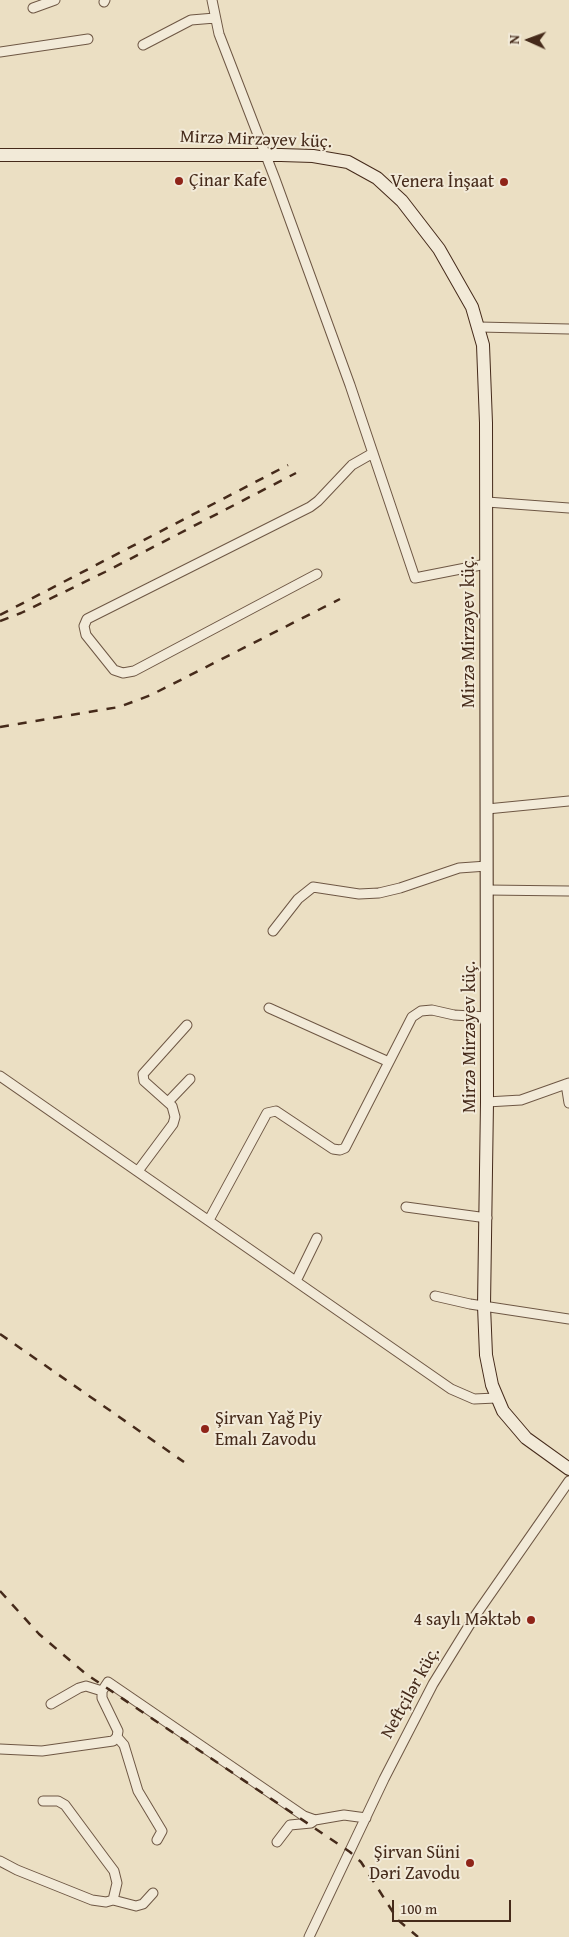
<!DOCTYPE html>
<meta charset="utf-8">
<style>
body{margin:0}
#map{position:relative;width:569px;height:1937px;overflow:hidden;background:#ebdfc3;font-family:"Gentium Book Plus",serif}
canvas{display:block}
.north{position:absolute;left:504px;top:15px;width:50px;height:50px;-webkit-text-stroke:4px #f2ead8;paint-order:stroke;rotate:272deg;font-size:14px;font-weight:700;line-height:20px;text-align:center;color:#452a1a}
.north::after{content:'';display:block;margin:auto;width:18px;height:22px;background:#452a1a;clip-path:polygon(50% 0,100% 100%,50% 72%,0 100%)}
.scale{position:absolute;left:392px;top:1900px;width:119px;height:22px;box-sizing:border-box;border:2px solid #452a1a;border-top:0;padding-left:6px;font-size:15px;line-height:18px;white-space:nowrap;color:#452a1a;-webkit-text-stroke:4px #f2ead8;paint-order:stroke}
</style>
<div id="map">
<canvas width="569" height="1937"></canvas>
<div class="north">N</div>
<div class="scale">100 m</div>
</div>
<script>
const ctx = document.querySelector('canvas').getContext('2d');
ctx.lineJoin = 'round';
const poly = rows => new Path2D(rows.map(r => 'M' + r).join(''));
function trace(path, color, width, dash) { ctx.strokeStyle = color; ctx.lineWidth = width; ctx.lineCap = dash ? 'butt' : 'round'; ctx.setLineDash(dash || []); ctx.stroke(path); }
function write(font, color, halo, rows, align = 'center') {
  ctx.font = font + ' "Gentium Book Plus",serif'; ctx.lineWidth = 4; ctx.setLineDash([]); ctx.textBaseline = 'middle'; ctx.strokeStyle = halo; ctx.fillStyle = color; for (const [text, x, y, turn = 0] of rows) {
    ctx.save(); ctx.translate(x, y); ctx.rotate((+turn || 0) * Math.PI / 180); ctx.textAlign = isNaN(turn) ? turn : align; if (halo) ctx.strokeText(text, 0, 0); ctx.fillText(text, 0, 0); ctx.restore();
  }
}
const street = poly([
 [212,0,219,34,275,179,350,385,415,578,486,564],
 [104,2,105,0],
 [33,8,55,0],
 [143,45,191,20,215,18],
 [0,52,88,39],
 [479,327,569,329],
 [487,502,569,508],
 [317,574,134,671,123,673,114,670,86,635,84,626,87,619,310,507,318,501,352,465,373,453],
 [487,809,569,801],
 [487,890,569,891],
 [273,931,298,899,313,887,359,894,379,893,400,888,459,868,487,866],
 [269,1008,389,1062],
 [0,1076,451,1389,474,1399,496,1398],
 [566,1084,569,1103],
 [168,1102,190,1079],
 [487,1102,521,1100,569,1083],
 [138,1171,173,1124,175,1117,172,1106,144,1081,143,1074,187,1025],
 [406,1207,487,1218],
 [209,1220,267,1113,276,1111,333,1149,340,1150,345,1148,412,1017,421,1011,432,1010,454,1015,487,1017],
 [296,1281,317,1238],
 [435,1296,470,1304,569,1319],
 [51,1704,79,1688,86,1686,102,1691],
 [117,1737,124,1745,138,1791,162,1831,157,1840],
 [0,1749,42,1751,113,1741,117,1737,118,1731,102,1698,102,1691,108,1682,304,1816,315,1820],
 [277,1842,290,1825,311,1823,315,1820,344,1815,366,1818],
 [0,1861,17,1870,92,1900,106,1902,113,1900,117,1883,114,1871,105,1859,65,1805,58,1801,43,1801],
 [113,1900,136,1906,143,1904,153,1893],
 [309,1937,384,1779,433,1684,475,1616,569,1481]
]);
const secondary = poly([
 [0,155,281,155,313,156,348,162,377,178,402,201,439,249,472,307,483,345,486,423,487,1102,484,1306,486,1355,492,1385,503,1411,526,1438,569,1469]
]);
trace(street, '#6e5744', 11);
trace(secondary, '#452a1a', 14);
trace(street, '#f2ead8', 9);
trace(secondary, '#f2ead8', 12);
trace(poly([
 [0,615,288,465],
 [0,621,21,613,105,572,296,473],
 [0,727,119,707,151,695,340,599],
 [0,1334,184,1462],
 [0,1591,39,1634,86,1674,350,1852,361,1862,398,1920,418,1937]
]), '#452a1a', 2.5, [9, 9]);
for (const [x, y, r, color] of [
 [179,181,5,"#8f2418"],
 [504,182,5,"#8f2418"],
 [205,1429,5,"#8f2418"],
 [531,1620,5,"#8f2418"],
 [470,1863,5,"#8f2418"]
]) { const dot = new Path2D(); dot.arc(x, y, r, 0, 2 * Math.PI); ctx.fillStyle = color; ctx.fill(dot); trace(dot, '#f2ead8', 2); }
write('18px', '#452a1a', '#f2ead8', [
 ["Mirzə Mirzəyev küç.",256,140,2],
 ["Mirzə Mirzəyev küç.",469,632,-90],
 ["Mirzə Mirzəyev küç.",470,1037,-90],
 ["Neftçilər küç.",411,1693,-61]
]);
write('18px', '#452a1a', '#f2ead8', [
 ["Çinar Kafe",189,181,"left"],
 ["Venera İnşaat",494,182],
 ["Şirvan Yağ Piy",215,1419,"left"],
 ["Emalı Zavodu",215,1440,"left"],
 ["4 saylı Məktəb",521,1620],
 ["Şirvan Süni",460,1853],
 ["Dəri Zavodu",460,1874]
], 'right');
</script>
